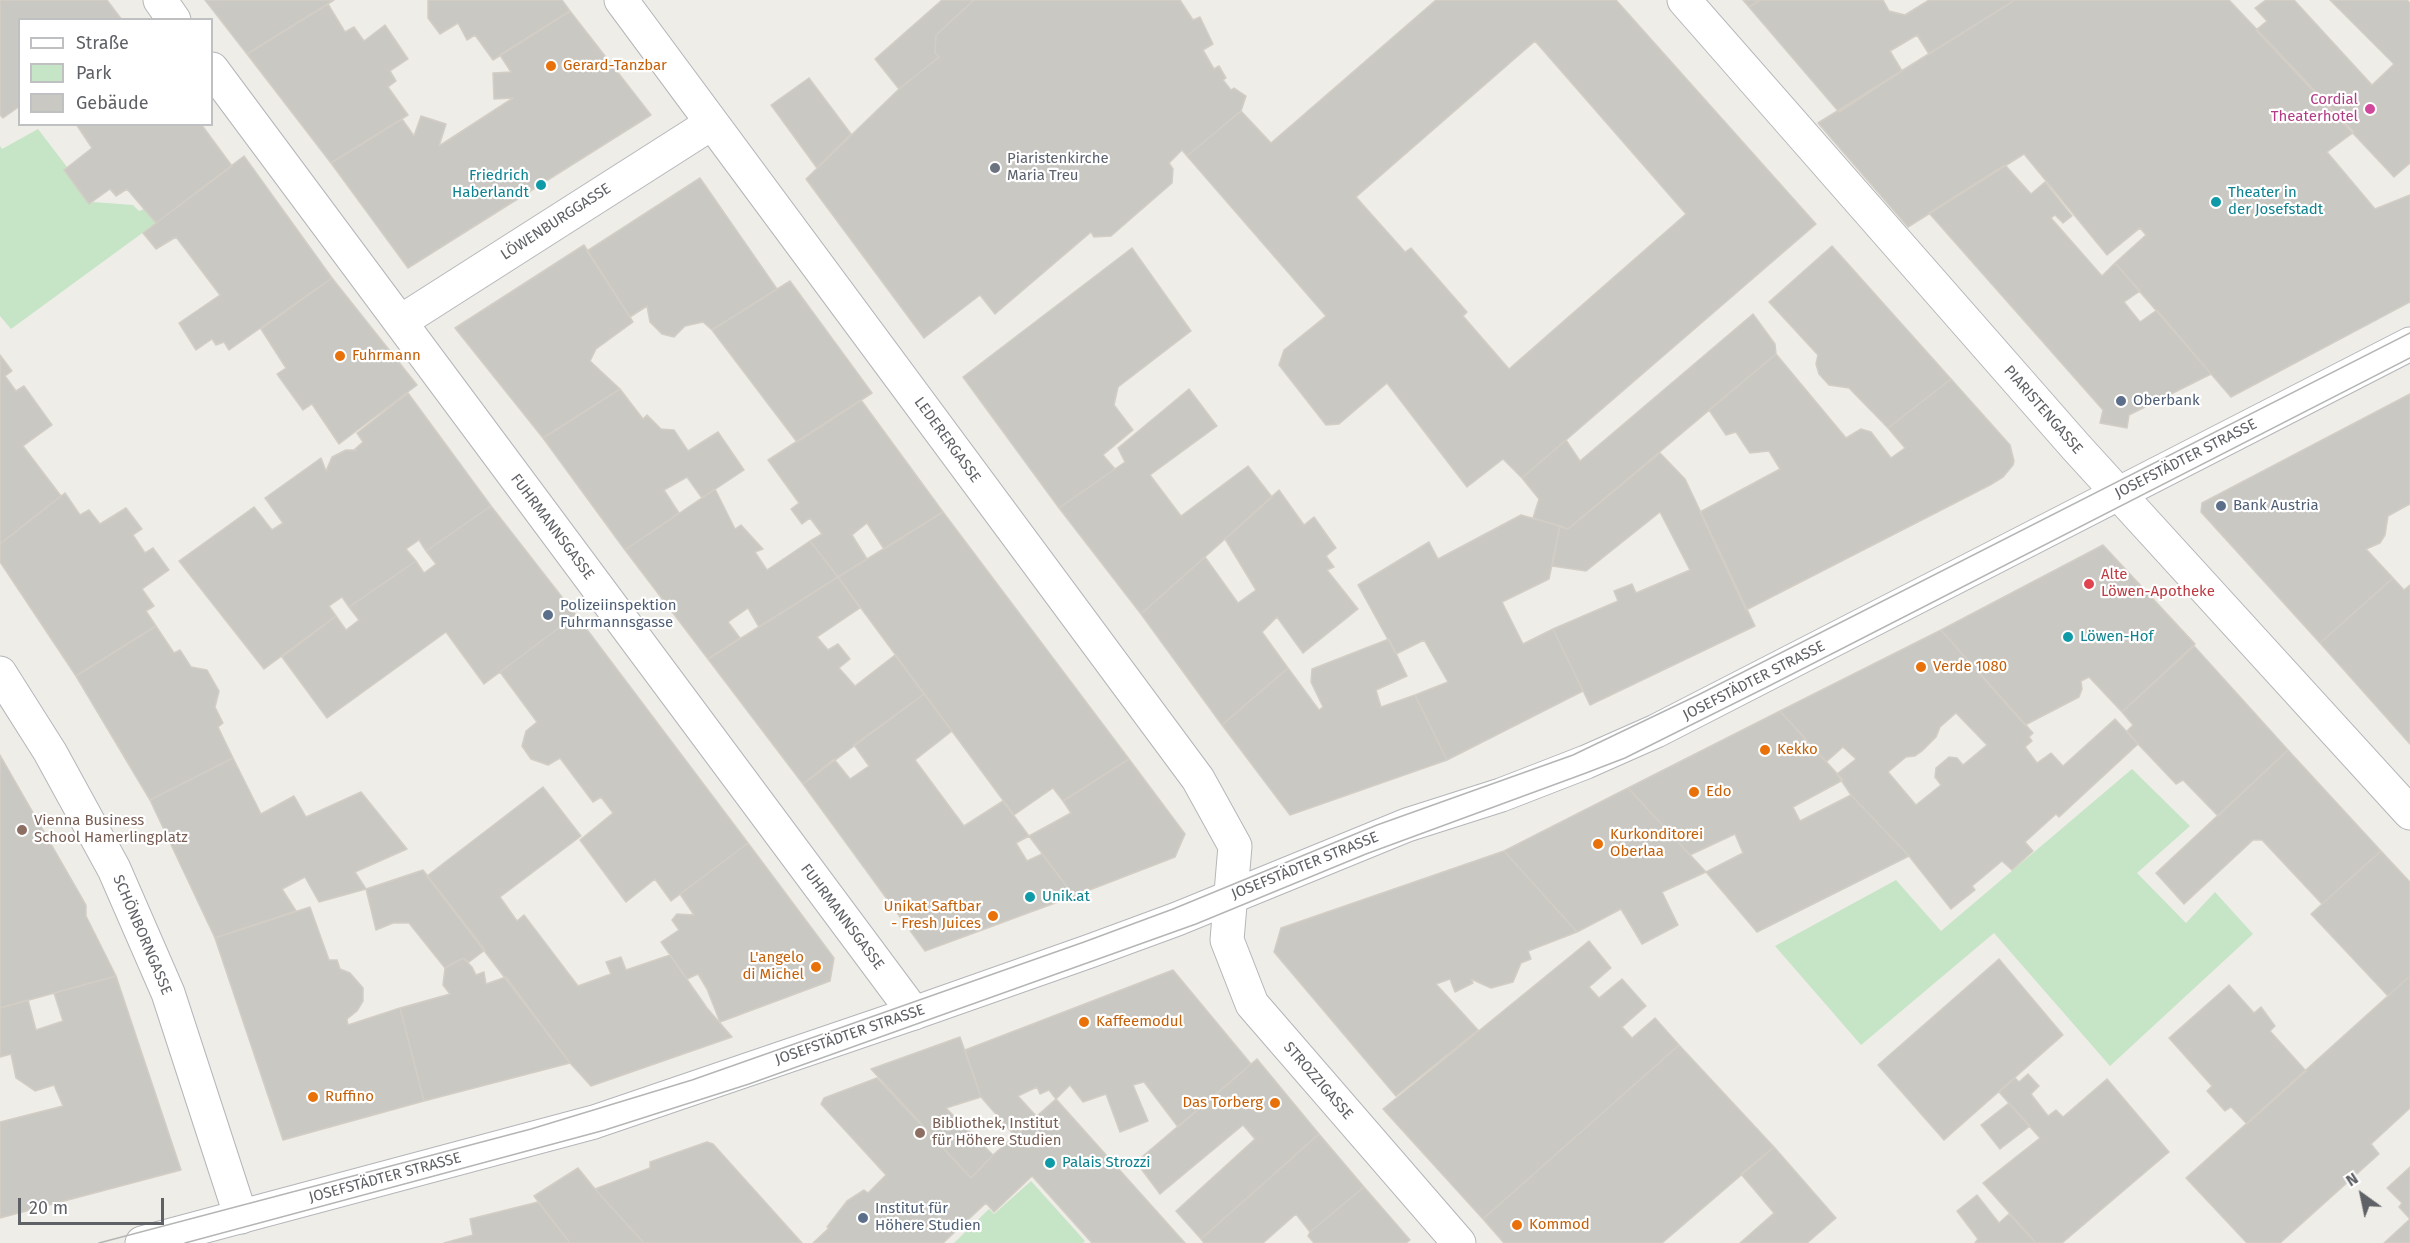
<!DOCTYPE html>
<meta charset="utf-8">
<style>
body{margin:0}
#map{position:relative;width:2410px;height:1243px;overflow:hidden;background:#efede7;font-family:"Fira Sans",sans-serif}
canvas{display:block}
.legend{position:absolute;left:18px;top:18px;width:195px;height:108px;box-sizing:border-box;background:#fff;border:2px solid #bfc0c1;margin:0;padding:8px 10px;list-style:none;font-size:18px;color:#5e6165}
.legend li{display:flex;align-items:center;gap:12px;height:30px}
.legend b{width:30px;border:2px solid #bfc0c1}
.north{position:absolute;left:2332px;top:1165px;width:60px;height:60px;-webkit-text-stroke:4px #fff;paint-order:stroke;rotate:327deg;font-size:16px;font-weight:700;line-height:24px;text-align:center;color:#5e6165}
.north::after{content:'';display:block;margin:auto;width:21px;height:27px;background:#5e6165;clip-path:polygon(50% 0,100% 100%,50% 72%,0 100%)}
.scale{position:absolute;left:18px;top:1198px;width:146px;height:27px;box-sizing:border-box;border:3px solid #5e6165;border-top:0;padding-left:8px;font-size:18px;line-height:21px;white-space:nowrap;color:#5e6165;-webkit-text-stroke:4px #fff;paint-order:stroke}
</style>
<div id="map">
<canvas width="2410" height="1243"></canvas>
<ul class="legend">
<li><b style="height:8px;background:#fff"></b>Straße</li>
<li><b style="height:16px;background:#c6e4c6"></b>Park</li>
<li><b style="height:16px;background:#cac8c3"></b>Gebäude</li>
</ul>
<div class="north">N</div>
<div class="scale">20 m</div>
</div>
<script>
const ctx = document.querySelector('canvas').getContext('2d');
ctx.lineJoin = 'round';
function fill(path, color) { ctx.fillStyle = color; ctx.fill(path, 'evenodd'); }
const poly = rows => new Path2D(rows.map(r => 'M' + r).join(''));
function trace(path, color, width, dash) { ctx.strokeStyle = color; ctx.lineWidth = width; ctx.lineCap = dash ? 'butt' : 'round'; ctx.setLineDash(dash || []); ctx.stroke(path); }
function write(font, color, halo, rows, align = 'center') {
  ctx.font = font + ' "Fira Sans",sans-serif'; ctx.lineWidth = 4.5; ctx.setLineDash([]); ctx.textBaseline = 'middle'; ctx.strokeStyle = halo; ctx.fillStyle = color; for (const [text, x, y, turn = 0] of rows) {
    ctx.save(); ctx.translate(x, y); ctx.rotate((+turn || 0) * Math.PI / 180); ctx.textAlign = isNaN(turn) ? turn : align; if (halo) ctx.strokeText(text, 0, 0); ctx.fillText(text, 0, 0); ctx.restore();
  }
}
fill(poly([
 [38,129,67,167,64,170,89,204,93,202,133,205,139,211,144,209,156,223,11,329,0,316,0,146,2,149],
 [2132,769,2190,826,2137,873,2186,923,2215,892,2253,934,2110,1066,1994,933,1861,1045,1775,946,1896,880,1941,931],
 [1031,1181,1085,1241,1083,1243,954,1243,989,1209,994,1214]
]), '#c6e4c6');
const building = poly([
 [0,0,107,0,122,20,20,20,20,106,3,118,0,115,0,0],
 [205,0,334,0,247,54,205,0],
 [428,0,562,0,570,11,493,60,475,35,467,40,458,23,440,34,428,18,428,0],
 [942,0,974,0,936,35,935,53,939,57,899,89,875,59,942,0],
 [974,0,1180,0,1193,20,1200,17,1213,44,1203,50,1214,69,1219,66,1226,78,1223,80,1231,90,1234,88,1246,96,1241,111,1187,156,1182,150,1169,163,1173,169,1172,183,1111,236,1094,237,1091,232,995,314,980,295,924,338,806,179,899,89,939,57,935,53,936,35,974,0],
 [1436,0,1616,0,1816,224,1522,478,1503,459,1467,487,1387,383,1339,424,1326,425,1279,365,1284,350,1326,316,1187,156,1241,111,1271,143,1436,0],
 [1535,41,1686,214,1509,369,1463,316,1467,312,1411,248,1405,252,1356,197,1535,41],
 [1743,0,1760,0,1749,7,1743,0],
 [1760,0,1883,0,1889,11,1905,15,1929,0,2015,0,1929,54,1917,35,1890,51,1902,71,1839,112,1749,7,1760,0],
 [2015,0,2229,0,2354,132,2327,152,2375,209,2410,195,2410,302,2231,397,2115,263,2146,235,2140,228,2107,255,2024,154,1908,227,1818,123,2015,0],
 [2266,0,2294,0,2372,85,2394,64,2330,0,2407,0,2410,3,2410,163,2394,177,2256,30,2267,21,2255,8,2266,0],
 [328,4,345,32,354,27,364,41,385,25,408,59,390,71,396,81,388,87,408,115,331,163,247,54,328,4],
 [570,11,651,115,408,268,331,163,402,119,414,136,421,116,446,124,439,146,513,98,494,99,493,73,511,72,500,55,570,11],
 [809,78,851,134,817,168,771,105,809,78],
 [76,124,201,124,232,166,156,223,127,189,116,196,110,189,89,204,64,170,92,148,76,124],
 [244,156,332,278,229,350,224,342,216,345,212,339,196,350,179,323,220,295,176,237,156,249,143,233,244,156],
 [2005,165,2031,194,2045,182,2072,216,2063,223,2055,215,2051,218,2102,276,2115,263,2140,291,2124,302,2140,322,2157,310,2211,374,2129,415,2127,428,2100,423,2103,410,1929,213,2005,165],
 [700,178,777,289,712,330,703,322,685,326,674,337,662,334,650,322,647,306,630,317,587,251,700,178],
 [584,245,633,322,596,349,590,361,620,389,543,438,455,328,584,245],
 [1832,246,1951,379,1888,428,1849,388,1829,385,1819,374,1816,364,1818,355,1769,302,1832,246],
 [1132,248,1191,331,1118,387,1114,405,1133,430,1103,455,1115,469,1059,508,963,377,1132,248],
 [332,278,417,385,339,444,312,404,303,410,277,374,286,368,261,329,332,278],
 [790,281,872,393,797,442,712,330,790,281],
 [1753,314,1775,344,1776,354,1568,529,1533,518,1539,499,1522,478,1566,440,1580,461,1753,314],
 [1776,354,1846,438,1861,429,1871,432,1891,458,1905,448,1888,428,1951,379,2010,445,2014,461,2013,465,2003,477,1990,485,1746,610,1700,512,1780,469,1769,451,1750,453,1736,432,1726,435,1709,410,1776,354],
 [0,355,12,371,5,376,16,391,24,386,52,425,23,446,61,496,0,544,0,355],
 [620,389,643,419,647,415,661,429,674,430,688,451,718,432,744,470,702,498,687,477,664,490,679,513,625,550,543,438,620,389],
 [1189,389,1217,426,1150,475,1181,516,1248,466,1272,497,1141,614,1059,508,1125,462,1118,448,1189,389],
 [408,393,491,506,426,551,419,540,406,549,416,561,349,607,342,597,329,606,336,616,264,669,179,561,254,507,272,530,283,523,265,498,321,458,326,471,332,457,346,450,356,450,355,449,363,442,357,433,408,393],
 [2410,394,2410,504,2388,516,2385,535,2380,543,2366,549,2393,578,2320,643,2201,512,2202,503,2410,394],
 [861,400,943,512,884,549,867,523,852,535,867,559,838,577,810,541,822,534,810,518,802,524,791,509,799,503,768,460,861,400],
 [1660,453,1685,479,1755,626,1590,705,1553,629,1618,601,1614,591,1632,584,1636,593,1690,570,1660,512,1586,571,1552,566,1560,526,1568,529,1660,453],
 [715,489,735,529,741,525,763,549,755,552,767,570,810,541,838,577,759,627,748,608,728,622,740,638,708,659,625,550,715,489],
 [1279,490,1304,525,1314,517,1336,548,1326,556,1334,567,1327,570,1358,609,1303,653,1277,617,1262,632,1288,668,1222,725,1141,614,1205,557,1238,603,1256,590,1225,539,1279,490],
 [65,493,80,515,89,510,100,524,126,508,142,529,133,535,145,553,153,548,169,570,142,589,154,606,146,611,156,626,76,676,0,562,0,544,65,493],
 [491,506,576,615,484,684,446,632,327,718,282,657,336,616,346,630,359,620,349,607,416,561,424,573,436,564,426,551,491,506],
 [943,512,1129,759,1063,801,1053,788,1014,815,838,577,943,512],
 [1521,515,1560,526,1549,579,1502,602,1523,644,1553,629,1583,691,1447,760,1415,695,1448,682,1424,640,1396,654,1358,585,1429,542,1438,559,1521,515],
 [2103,545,2195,644,2122,712,2089,677,2081,681,2082,689,2079,697,2025,725,1941,630,2103,545],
 [838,577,860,608,817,637,828,650,838,644,850,659,839,668,855,686,895,655,924,694,803,784,708,659,838,577],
 [2393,578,2404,590,2410,585,2410,744,2320,643,2393,578],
 [576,615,748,843,671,901,655,879,626,902,580,840,613,813,601,797,593,802,560,758,548,765,531,759,522,746,526,731,537,722,500,672,576,615],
 [156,626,174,653,180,650,191,667,207,670,219,691,215,707,223,723,218,727,233,758,150,800,76,676,156,626],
 [1941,630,2033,733,2029,737,2032,741,2025,747,2037,763,2051,753,2063,766,2115,719,2138,744,2059,817,2056,814,2025,842,2033,851,2012,870,2002,861,1972,886,1975,890,1951,909,1909,856,1851,795,1837,774,1856,759,1843,747,1826,762,1780,711,1941,630],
 [1956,713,1987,745,1963,765,1957,758,1949,757,1936,768,1935,777,1941,785,1916,805,1888,772,1906,757,1915,756,1922,751,1936,737,1940,727,1956,713],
 [1389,639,1407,676,1376,690,1381,707,1415,695,1447,760,1290,815,1222,725,1288,668,1319,710,1323,707,1311,682,1312,669,1389,639],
 [2194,646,2288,750,2218,816,2183,780,2176,784,2138,744,2127,731,2133,725,2122,712,2194,646],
 [924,694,952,731,915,760,964,826,1003,801,1029,836,1016,843,1027,861,1042,854,1074,896,925,951,803,784,834,759,850,779,869,766,854,745,924,694],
 [1780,711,1843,780,1793,807,1800,821,1851,795,1909,856,1757,932,1706,872,1743,853,1735,834,1690,855,1628,788,1780,711],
 [2288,750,2381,851,2322,904,2262,840,2253,840,2184,904,2156,873,2288,750],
 [0,755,86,905,86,916,116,976,0,1008,0,755],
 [233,758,261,814,294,796,306,817,361,792,407,849,355,872,366,889,319,902,305,877,282,889,296,911,215,938,150,800,233,758],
 [1129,759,1185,834,1175,857,1074,896,1029,836,1071,813,1063,801,1129,759],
 [543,787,581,836,500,897,517,921,524,915,578,986,611,974,606,962,621,957,626,970,670,955,707,1008,732,1037,591,1086,570,1063,427,876,543,787],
 [1628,788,1706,872,1662,892,1678,925,1642,944,1621,909,1577,932,1504,851,1628,788],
 [748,843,834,958,830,981,720,1022,707,989,698,974,687,979,661,942,679,930,672,920,677,914,694,915,680,894,748,843],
 [1504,851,1577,932,1528,951,1531,959,1521,963,1513,982,1491,988,1471,979,1473,983,1455,992,1450,979,1436,984,1478,1030,1396,1096,1274,952,1281,928,1504,851],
 [2381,851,2410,882,2410,976,2388,996,2311,914,2381,851],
 [423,870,485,950,469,962,463,958,445,968,409,923,393,923,376,930,366,889,423,870],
 [310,907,329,960,337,960,340,969,350,973,363,988,363,1001,357,1011,347,1019,348,1025,400,1008,424,1101,283,1140,215,938,310,907],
 [1589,941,1611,968,1589,987,1599,998,1622,979,1646,1006,1622,1027,1632,1038,1655,1018,1679,1045,1483,1219,1383,1109,1589,941],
 [463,958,472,967,476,975,484,972,486,984,506,977,570,1063,424,1101,400,1008,450,994,443,985,445,968,463,958],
 [1999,959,2063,1035,1944,1140,1878,1065,1999,959],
 [1173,970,1251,1064,1178,1127,1144,1082,1133,1085,1148,1121,1120,1132,1106,1094,1083,1102,1070,1085,1056,1099,1049,1090,1040,1094,1037,1087,1018,1096,1037,1117,1015,1136,981,1097,965,1050,1173,970],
 [116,976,181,1170,0,1218,0,1122,63,1106,54,1085,35,1091,16,1078,11,1054,0,1057,0,1008,28,1000,36,1030,63,1021,54,993,116,976],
 [2410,976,2410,1108,2371,1144,2379,1154,2280,1243,2247,1243,2186,1178,2410,976],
 [2229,985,2254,1013,2261,1007,2275,1026,2270,1031,2306,1071,2247,1124,2231,1107,2225,1111,2207,1091,2212,1086,2169,1038,2229,985],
 [960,1037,981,1097,946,1108,993,1155,971,1178,871,1069,960,1037],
 [1679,1045,1774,1147,1662,1243,1504,1243,1483,1219,1679,1045],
 [1257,1059,1319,1134,1201,1239,1176,1211,1255,1139,1243,1125,1160,1194,1136,1162,1257,1059],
 [2028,1074,2039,1086,2031,1094,2048,1116,2056,1110,2063,1117,2107,1079,2169,1152,2062,1243,2036,1243,1983,1183,2040,1138,1999,1092,2015,1078,2019,1082,2028,1074],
 [877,1078,971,1178,993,1155,1056,1099,1185,1243,1092,1243,1032,1176,994,1212,986,1203,943,1243,813,1243,829,1228,827,1227,847,1201,864,1190,868,1193,886,1175,821,1104,824,1098,877,1078],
 [2009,1103,2030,1126,2000,1149,1981,1125,2009,1103],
 [1319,1134,1364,1187,1310,1232,1296,1214,1263,1243,1204,1243,1201,1239,1319,1134],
 [707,1142,713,1144,802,1243,644,1243,595,1189,650,1168,650,1162,707,1142],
 [1774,1147,1836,1218,1807,1243,1740,1243,1774,1213,1741,1174,1774,1147],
 [2410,1167,2410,1219,2399,1207,2402,1203,2387,1188,2410,1167],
 [578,1168,595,1189,644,1243,570,1243,534,1196,578,1168],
 [1364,1187,1410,1240,1406,1243,1314,1243,1308,1236,1310,1232,1364,1187],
 [1977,1195,1999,1223,2009,1214,2036,1243,1975,1243,1978,1239,1957,1211,1977,1195],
 [538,1202,570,1243,444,1243,473,1235,470,1219,538,1202],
 [2410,1219,2410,1243,2384,1243,2410,1219]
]);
fill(building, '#cac8c3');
trace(building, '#d3cec5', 1.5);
const street = poly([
 [160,0,174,20],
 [621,0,1198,779,1235,846,1227,940,1252,1004,1459,1243],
 [1684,0,2076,447,2410,813],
 [212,69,914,1013],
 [400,322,712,123],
 [0,673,50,752,114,869,168,993,241,1217]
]);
const secondary = poly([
 [142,1243,594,1122,914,1013,1090,951,1177,919,1407,825,1501,795,1586,762,1656,731,2410,344]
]);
trace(street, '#b4b6ba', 35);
trace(secondary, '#b3b5ba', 35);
trace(street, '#fff', 33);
trace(secondary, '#fff', 33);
trace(poly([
 [99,1243,531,1129,692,1080,1084,942,1173,909,1377,825,1573,755,1698,695,2410,333],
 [185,1243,605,1130,749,1084,1196,924,1366,854,1586,773,1625,758,1769,686,2410,358]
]), '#b4b5b5', 1.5);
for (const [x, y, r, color] of [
 [551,66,6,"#e8710a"],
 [2370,109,6,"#d1479c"],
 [995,168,6,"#6b7280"],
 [541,185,6,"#0f9aa8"],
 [2216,202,6,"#0f9aa8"],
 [340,356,6,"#e8710a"],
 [2121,401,6,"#5c6f8a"],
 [2221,506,6,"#5c6f8a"],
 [2089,584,6,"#e0444e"],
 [548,615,6,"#5c6f8a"],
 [2068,637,6,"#0f9aa8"],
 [1921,667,6,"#e8710a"],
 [1765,750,6,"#e8710a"],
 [1694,792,6,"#e8710a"],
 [22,830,6,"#8d6e63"],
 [1598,844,6,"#e8710a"],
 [1030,897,6,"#0f9aa8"],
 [993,916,6,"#e8710a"],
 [816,967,6,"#e8710a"],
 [1084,1022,6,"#e8710a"],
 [313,1097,6,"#e8710a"],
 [1275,1103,6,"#e8710a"],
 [920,1133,6,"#8d6e63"],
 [1050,1163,6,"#0f9aa8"],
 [863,1218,6,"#5c6f8a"],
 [1517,1225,6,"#e8710a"]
]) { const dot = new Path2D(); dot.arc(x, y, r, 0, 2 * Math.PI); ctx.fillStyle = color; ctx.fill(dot); trace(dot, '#fff', 2); }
write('15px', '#c56008', '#fff', [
 ["Gerard-Tanzbar",563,66],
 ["Fuhrmann",352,356],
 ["Verde 1080",1933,667],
 ["Kekko",1777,750],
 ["Edo",1706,792],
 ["Kurkonditorei",1610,835],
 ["Oberlaa",1610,852],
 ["Unikat Saftbar",981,907,"right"],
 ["- Fresh Juices",981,924,"right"],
 ["L'angelo",804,958,"right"],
 ["di Michel",804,975,"right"],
 ["Kaffeemodul",1096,1022],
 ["Ruffino",325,1097],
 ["Das Torberg",1263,1103,"right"],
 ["Kommod",1529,1225]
], 'left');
write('15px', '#b23c85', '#fff', [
 ["Cordial",2358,100],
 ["Theaterhotel",2358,117]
], 'right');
write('15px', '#5b616d', '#fff', [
 ["Piaristenkirche",1007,159],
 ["Maria Treu",1007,176]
], 'left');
write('15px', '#0d838f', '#fff', [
 ["Friedrich",529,176,"right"],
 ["Haberlandt",529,193,"right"],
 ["Theater in",2228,193],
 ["der Josefstadt",2228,210],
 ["Löwen-Hof",2080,637],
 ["Unik.at",1042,897],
 ["Palais Strozzi",1062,1163]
], 'left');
write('15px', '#5e6165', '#fff', [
 ["LÖWENBURGGASSE",556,222,-33],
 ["PIARISTENGASSE",2043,410,49],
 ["LEDERERGASSE",947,440,54],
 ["JOSEFSTÄDTER STRASSE",2186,459,-27],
 ["FUHRMANNSGASSE",552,527,53],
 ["JOSEFSTÄDTER STRASSE",1754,681,-27],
 ["JOSEFSTÄDTER STRASSE",1305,866,-22],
 ["FUHRMANNSGASSE",842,917,53],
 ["SCHÖNBORNGASSE",142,935,67],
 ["JOSEFSTÄDTER STRASSE",850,1035,-19],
 ["STROZZIGASSE",1318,1081,49],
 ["JOSEFSTÄDTER STRASSE",385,1178,-15]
]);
write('15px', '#4e5e75', '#fff', [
 ["Oberbank",2133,401],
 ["Bank Austria",2233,506],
 ["Polizeiinspektion",560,606],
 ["Fuhrmannsgasse",560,623],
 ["Institut für",875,1209],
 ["Höhere Studien",875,1226]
], 'left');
write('15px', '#be3a42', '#fff', [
 ["Alte",2101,575],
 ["Löwen-Apotheke",2101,592]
], 'left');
write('15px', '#785e54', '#fff', [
 ["Vienna Business",34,821],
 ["School Hamerlingplatz",34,838],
 ["Bibliothek, Institut",932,1124],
 ["für Höhere Studien",932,1141]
], 'left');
</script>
